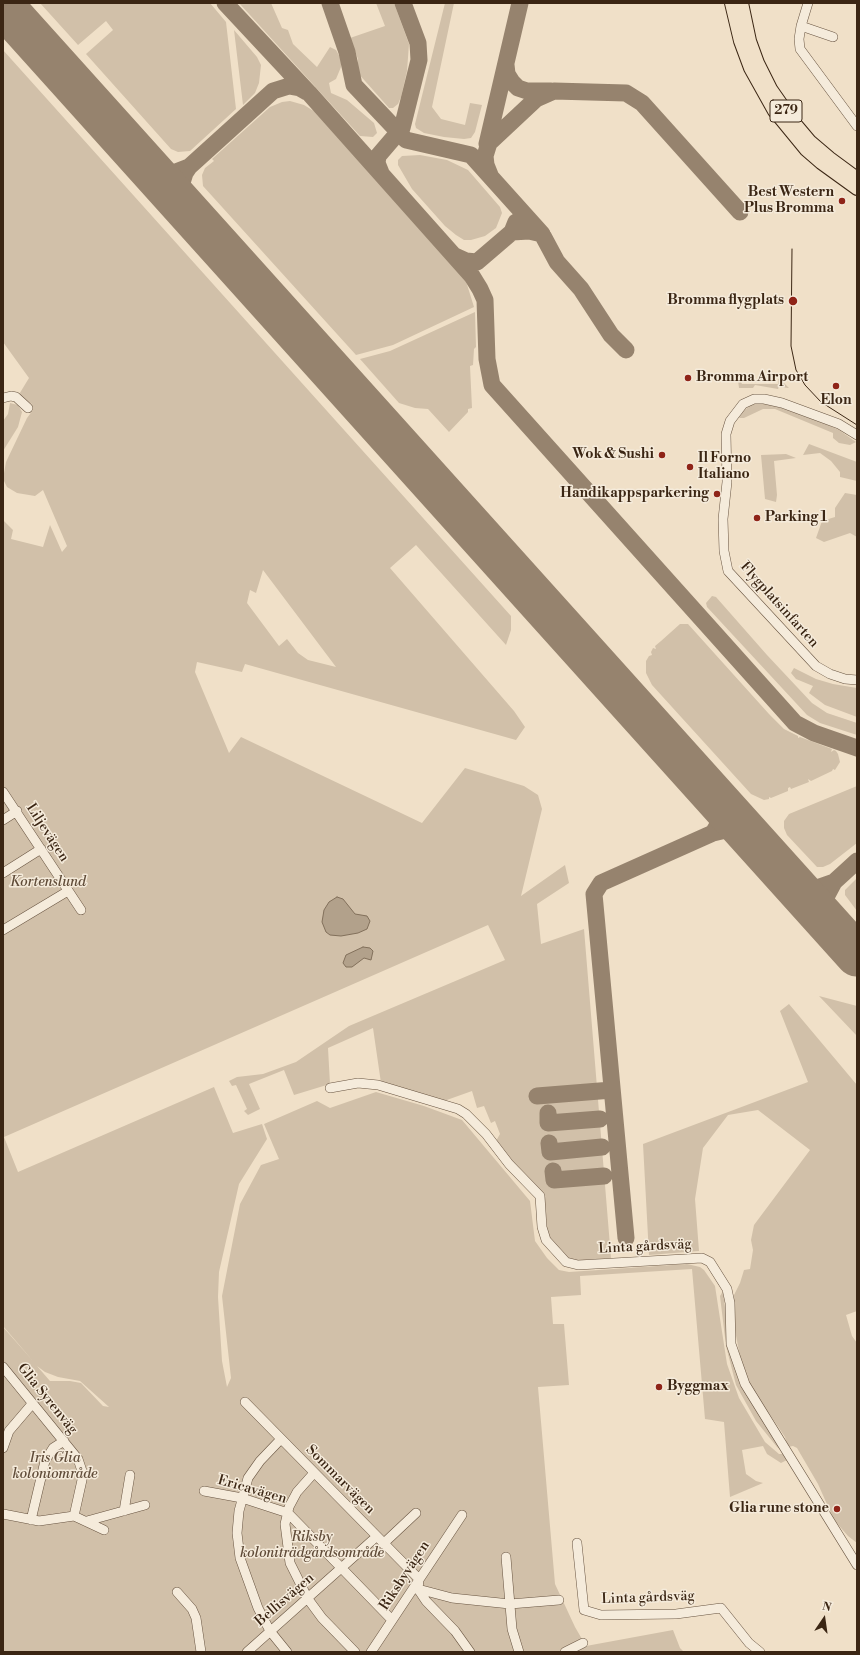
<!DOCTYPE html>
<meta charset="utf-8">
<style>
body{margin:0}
#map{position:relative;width:860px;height:1655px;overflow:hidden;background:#f0e0c8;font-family:"Libre Bodoni",serif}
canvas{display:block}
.frame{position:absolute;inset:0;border:4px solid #3b2614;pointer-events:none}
.north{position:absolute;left:804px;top:1599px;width:40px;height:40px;-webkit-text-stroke:3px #f5ebdb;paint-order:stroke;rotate:13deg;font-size:11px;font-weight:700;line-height:16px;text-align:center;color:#3b2614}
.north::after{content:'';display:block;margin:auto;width:14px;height:18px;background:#3b2614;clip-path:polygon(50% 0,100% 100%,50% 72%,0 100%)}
</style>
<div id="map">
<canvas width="860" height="1655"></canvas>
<div class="frame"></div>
<div class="north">N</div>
</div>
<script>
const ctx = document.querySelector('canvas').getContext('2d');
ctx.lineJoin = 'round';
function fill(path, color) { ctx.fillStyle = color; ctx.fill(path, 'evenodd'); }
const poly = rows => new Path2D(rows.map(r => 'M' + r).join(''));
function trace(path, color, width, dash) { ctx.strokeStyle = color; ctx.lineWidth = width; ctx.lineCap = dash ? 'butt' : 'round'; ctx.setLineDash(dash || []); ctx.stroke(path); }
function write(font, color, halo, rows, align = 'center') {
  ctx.font = font + ' "Libre Bodoni",serif'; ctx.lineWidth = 3; ctx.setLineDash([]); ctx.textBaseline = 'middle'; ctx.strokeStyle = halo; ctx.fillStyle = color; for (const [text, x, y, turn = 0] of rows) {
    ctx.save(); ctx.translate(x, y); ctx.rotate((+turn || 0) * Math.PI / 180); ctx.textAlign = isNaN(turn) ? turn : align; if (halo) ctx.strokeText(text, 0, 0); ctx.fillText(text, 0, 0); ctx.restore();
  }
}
fill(poly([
 [40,3,210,3,226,22,236,109,190,151,178,152,171,149,86,54,113,30,106,21,78,45],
 [239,3,271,3,282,28,288,30,293,44,317,67,330,47,336,50,341,59,341,67,336,79,329,83,331,93,347,100,374,123,377,133,373,137,360,136],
 [376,3,394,3,409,44,407,71,401,97,398,104,393,108,389,108,357,72,358,59,350,38,385,26],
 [445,3,454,3,432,107,441,119,465,125,470,103,482,105,475,132,471,138,464,139,444,137,424,133,416,128,415,124],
 [234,30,257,57,261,65,259,83,255,93,243,105],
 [3,50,511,616,511,630,506,645,416,545,390,568,514,711,525,727,516,740,245,664,242,672,197,662,195,672,229,753,241,737,422,823,465,768,524,786,538,795,542,809,521,896,565,865,569,883,537,904,541,944,584,929,611,1258,570,1261,548,1236,544,1194,512,1161,496,1141,500,1134,495,1121,491,1123,484,1106,477,1108,472,1091,444,1101,381,1083,373,1028,328,1048,330,1084,294,1095,284,1070,249,1084,260,1109,248,1115,244,1111,247,1109,236,1085,232,1086,229,1081,237,1077,263,1074,296,1062,349,1026,505,960,488,925,4,1137,18,1172,214,1087,233,1133,262,1124,267,1139,239,1184,219,1272,218,1297,222,1361,227,1387,231,1378,222,1296,240,1204,261,1165,279,1159,264,1124,317,1101,330,1108,376,1092,424,1106,462,1120,530,1201,535,1241,547,1258,559,1270,569,1272,687,1264,700,1267,704,1270,715,1286,727,1364,739,1398,765,1442,779,1454,783,1454,787,1460,781,1463,767,1454,763,1446,742,1450,746,1474,756,1481,763,1483,730,1497,724,1422,705,1419,692,1269,580,1276,581,1295,551,1297,553,1324,564,1324,569,1385,538,1387,555,1584,575,1627,586,1646,673,1630,680,1648,684,1652,3,1652,3,1327,33,1361,3,1326,3,520,13,530,11,539,43,547,50,525,62,552,67,546,43,490,35,496,17,493,7,487,3,479,6,462,27,418,33,410,32,404,18,396,29,378,3,342],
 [263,570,336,667,308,660,298,653,287,639,279,646,247,603,250,590,256,593],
 [37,1366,45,1372,58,1377,80,1381,109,1407,103,1406,81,1383,70,1381,50,1381],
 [290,101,304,105,317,113,465,278,474,307,393,345,356,355,203,186,202,175,205,168,214,161,212,159,270,107,282,102],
 [420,155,447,160,468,170,500,207,502,213,496,228,485,236,471,240,464,240,456,235,445,226,412,189,398,165,398,160,402,156],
 [475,312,476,347,474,349,473,365,470,366,472,408,468,409,468,412,449,432,428,409,415,408,399,403,360,359,390,351],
 [778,379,780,379,789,388,779,387,778,389,755,385,753,388,739,388,738,380,740,380,742,384,778,384],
 [10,403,18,405,22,412,18,427,3,451,3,421,8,414],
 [760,403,776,406,826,424,839,430,856,442,850,445,839,443,833,438,833,433,775,409,763,409,744,418,739,418,743,411,751,405],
 [809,444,857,462,857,481,840,477,840,472,831,461,820,453,803,455],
 [786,454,796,458,774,461,777,495,776,502,765,499,761,455],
 [845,493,857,495,857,537,850,533,824,542,816,538,822,521,835,517,835,508],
 [712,596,716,597,767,655,812,703,827,713,857,723,857,735,820,723,807,715,707,607,706,603],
 [680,624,688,624,769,714,784,729,798,736,798,738,800,737,832,749,831,752,834,750,836,751,838,754,840,762,835,770,833,769,832,771,811,781,808,779,809,782,791,789,790,787,788,788,788,791,771,798,769,797,769,799,764,800,751,794,652,685,646,673,646,661,649,656,652,655,651,652,653,648,656,649,655,646,661,641],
 [794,668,816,679,833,684,857,688,857,717,825,705,809,693,813,686,796,679,791,673],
 [857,786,857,843,830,864,823,867,817,867,787,835,784,828,784,821,789,814],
 [857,878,857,911,845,895,845,890],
 [819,996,857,1006,857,1036],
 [789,1004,857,1085,857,1311,846,1315,852,1336,857,1343,857,1543,848,1536,834,1520,818,1484,797,1448,793,1446,788,1447,785,1437,749,1384,741,1362,734,1325,734,1295,740,1283,744,1270,750,1269,753,1250,751,1240,754,1225,810,1150,758,1110,728,1115,703,1148,695,1199,699,1251,649,1255,643,1144,808,1082,780,1011],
 [723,1291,730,1347,782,1451,777,1447,756,1421,736,1385,726,1346,720,1296]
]), '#d1c0a9');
const water = poly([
 [337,897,343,899,355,914,367,916,370,921,367,929,358,933,341,936,330,935,326,932,322,922,324,910,329,902,337,897],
 [363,947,370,948,373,951,371,960,364,958,352,967,346,967,343,963,346,955,363,947]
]);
fill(water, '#b2a18b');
trace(water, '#82705b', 1);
trace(poly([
 [225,3,309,93,472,276,480,289,485,300,487,359,492,385,795,723,814,733,857,748],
 [330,3,347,52,354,85,406,140,471,155,542,234],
 [506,65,507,74,512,82,518,88,527,91,551,91],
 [487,144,520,3],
 [146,164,154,169,168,173,176,172,189,167],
 [381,173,377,163,378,156,402,128,419,60,418,43,403,3],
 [490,175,486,165,485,156,489,143,536,99,554,91,626,93,642,103,740,212],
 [187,210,181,192,181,186,185,173,189,167,273,91,289,86,300,88,307,92],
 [512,232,529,231,542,234,557,262,581,289,611,335,626,350],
 [455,256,466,261,477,262,512,232,516,222],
 [716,798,721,806,723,816,713,833,730,829,740,831,752,838],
 [834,882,857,861],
 [792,883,804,887,814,889,834,882,825,899,824,909,827,922],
 [537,1096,612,1090],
 [548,1113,548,1123,600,1119],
 [549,1143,550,1152,602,1147],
 [553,1171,554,1180,604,1176],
 [626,1238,594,894,601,883,713,833]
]), '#96836e', 17);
trace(poly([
 [3,6,857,955]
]), '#96836e', 43);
const minor = poly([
 [808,3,801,26,799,39,800,49,857,126],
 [801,26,833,37],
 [3,398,11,396,16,397,28,408],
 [857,435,839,424,782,403,764,399,754,399,743,404,730,421,726,434,727,482,723,519,724,551,728,571,816,666,830,674,845,679,857,680],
 [3,792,81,910],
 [3,820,17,811],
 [3,873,41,849],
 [3,930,68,891],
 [330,1088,358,1083,378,1085,458,1109,466,1114,486,1134,509,1164,540,1196,542,1227,546,1240,566,1262,578,1265,702,1258,710,1262,727,1289,730,1303,731,1344,745,1384,857,1565],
 [3,1367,78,1459,82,1471,82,1480,74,1516],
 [245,1402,419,1579,418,1589,426,1601,455,1631,470,1652],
 [281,1439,260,1461,248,1478,239,1511,237,1533,240,1558,258,1608,270,1631,287,1652],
 [3,1448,9,1431,32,1404],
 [313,1474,297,1492,289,1507,285,1524,290,1563,308,1599,322,1618,355,1652],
 [204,1491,242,1498,288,1513,392,1620],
 [124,1511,130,1475],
 [3,1514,39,1521,74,1516,104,1530],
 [31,1520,45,1461,53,1448,64,1441],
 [87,1521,145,1505],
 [577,1543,584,1610,601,1615,676,1614,721,1608,749,1643,760,1652],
 [383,1544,416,1513],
 [506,1557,512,1629,519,1652],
 [418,1589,452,1598,510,1604,559,1600],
 [177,1592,192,1609,196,1618,201,1652],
 [247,1652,376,1537],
 [371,1652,462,1515],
 [565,1652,583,1643]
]);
const major = poly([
 [731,3,740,41,750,68,774,111,806,150,821,163,857,189],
 [742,3,750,41,758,63,771,89,794,122,810,141,830,158,857,178]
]);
trace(minor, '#685441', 10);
trace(major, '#3b2614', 14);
trace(minor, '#f5ebdb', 9);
trace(major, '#f0e0c8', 12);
trace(poly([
 [792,249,791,346,796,370,805,385,821,402,857,425]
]), '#3b2614', 1);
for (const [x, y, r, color] of [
 [842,201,4,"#8f2418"],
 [793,301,5,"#8f2418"],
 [688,378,4,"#8f2418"],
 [836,386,4,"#8f2418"],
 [662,455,4,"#8f2418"],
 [690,467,4,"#8f2418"],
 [717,494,4,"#8f2418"],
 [757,518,4,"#8f2418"],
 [659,1387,4,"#8f2418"],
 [837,1509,4,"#8f2418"]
]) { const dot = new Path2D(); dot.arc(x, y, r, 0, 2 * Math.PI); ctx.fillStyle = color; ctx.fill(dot); trace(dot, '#f5ebdb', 1.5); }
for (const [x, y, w] of [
 [786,111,32]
]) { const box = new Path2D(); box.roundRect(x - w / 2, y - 11, w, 22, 3); ctx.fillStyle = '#f5ebdb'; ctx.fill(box); trace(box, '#3b2614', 1); }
write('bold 13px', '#3b2614', null, [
 ["279",786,111]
]);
write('bold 14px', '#3b2614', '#f5ebdb', [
 ["Best Western",834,193],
 ["Plus Bromma",834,209],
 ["Bromma flygplats",784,301],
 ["Bromma Airport",696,378,"left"],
 ["Elon",836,401,"center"],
 ["Wok & Sushi",654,455],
 ["Il Forno",698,459,"left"],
 ["Italiano",698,475,"left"],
 ["Handikappsparkering",709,494],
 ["Parking 1",765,518,"left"],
 ["Byggmax",667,1387,"left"],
 ["Glia rune stone",829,1509]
], 'right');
write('14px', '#3b2614', '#f5ebdb', [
 ["Flygplatsinfarten",779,605,48],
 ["Liljevägen",47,833,57],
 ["Linta gårdsväg",645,1247,-3],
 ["Glia Syrenväg",47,1399,51],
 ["Sommarvägen",340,1480,45],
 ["Ericavägen",252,1490,16],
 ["Riksbyvägen",405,1576,-57],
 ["Linta gårdsväg",648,1598,-2],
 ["Bellisvägen",285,1600,-41]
]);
write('italic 14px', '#604c39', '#f5ebdb', [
 ["Kortenslund",48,883],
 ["Iris Glia",55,1459],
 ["koloniområde",55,1475],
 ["Riksby",312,1538],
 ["koloniträdgårdsområde",312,1554]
]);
</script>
